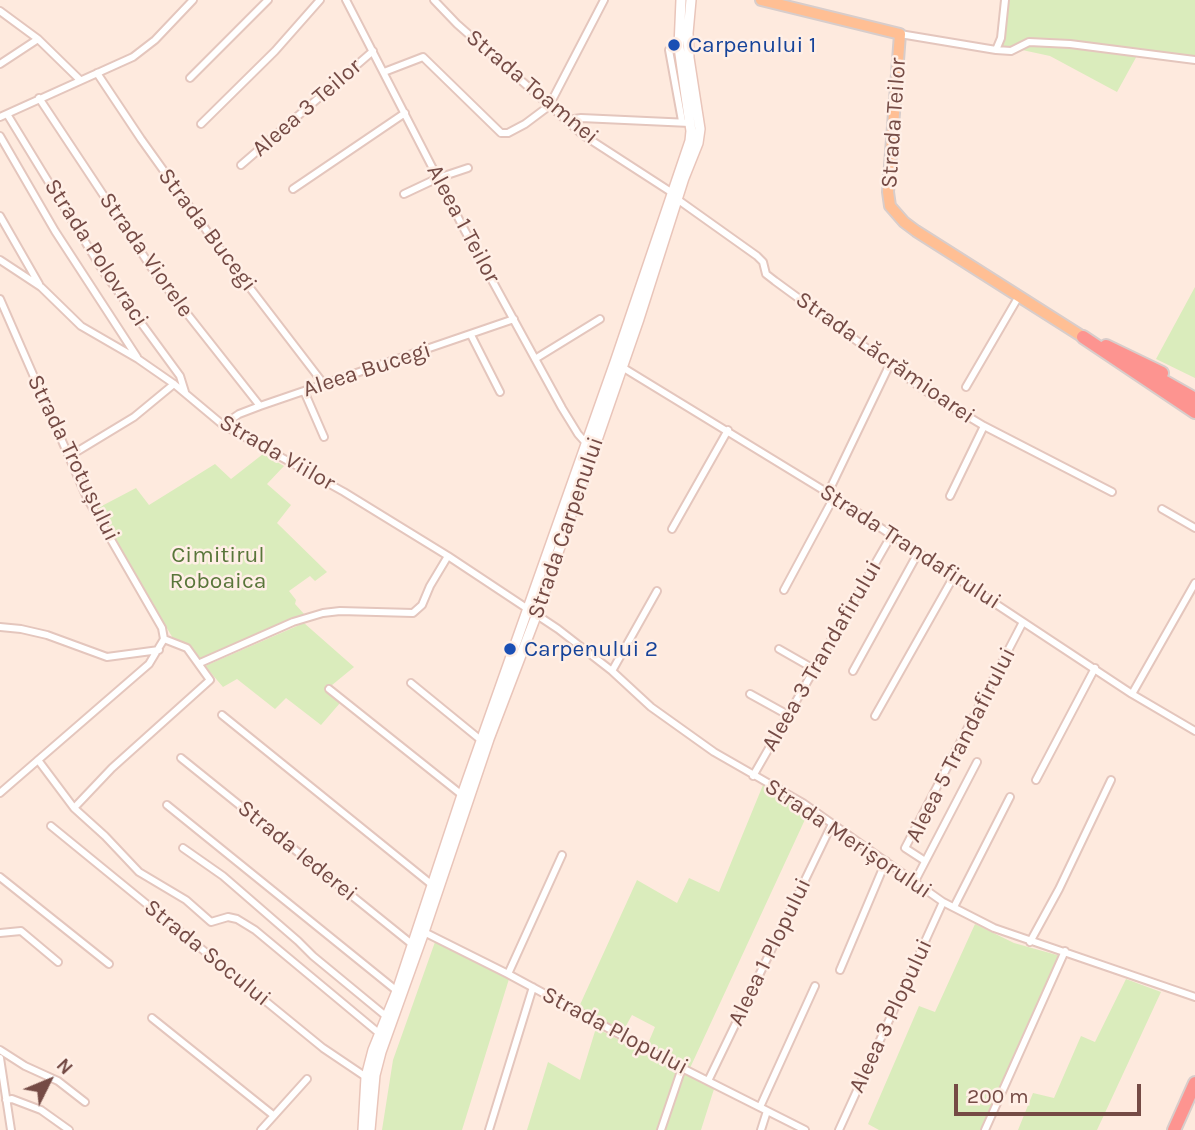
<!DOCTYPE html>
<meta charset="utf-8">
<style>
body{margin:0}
#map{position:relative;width:1195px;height:1130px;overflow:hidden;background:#feeade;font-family:Karla,sans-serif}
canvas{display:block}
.north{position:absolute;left:14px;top:1046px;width:70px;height:70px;-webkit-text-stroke:5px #ffefe6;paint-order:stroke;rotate:47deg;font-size:19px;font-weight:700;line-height:28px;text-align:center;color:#754b45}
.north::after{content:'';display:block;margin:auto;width:24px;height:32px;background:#754b45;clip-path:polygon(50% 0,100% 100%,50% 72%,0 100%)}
.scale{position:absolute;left:954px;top:1084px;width:187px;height:32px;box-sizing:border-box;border:4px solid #754b45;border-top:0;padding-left:9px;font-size:21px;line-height:24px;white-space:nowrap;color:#754b45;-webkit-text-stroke:5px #ffefe6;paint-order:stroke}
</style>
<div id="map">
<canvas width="1195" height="1130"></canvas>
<div class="north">N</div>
<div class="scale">200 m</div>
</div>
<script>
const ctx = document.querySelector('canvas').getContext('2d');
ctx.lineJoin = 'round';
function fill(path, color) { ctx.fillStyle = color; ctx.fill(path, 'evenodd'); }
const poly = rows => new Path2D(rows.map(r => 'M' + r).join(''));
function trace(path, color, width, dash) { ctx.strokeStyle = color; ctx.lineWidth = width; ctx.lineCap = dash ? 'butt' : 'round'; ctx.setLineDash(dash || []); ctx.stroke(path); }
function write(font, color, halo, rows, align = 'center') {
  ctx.font = font + ' Karla,sans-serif'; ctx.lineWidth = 5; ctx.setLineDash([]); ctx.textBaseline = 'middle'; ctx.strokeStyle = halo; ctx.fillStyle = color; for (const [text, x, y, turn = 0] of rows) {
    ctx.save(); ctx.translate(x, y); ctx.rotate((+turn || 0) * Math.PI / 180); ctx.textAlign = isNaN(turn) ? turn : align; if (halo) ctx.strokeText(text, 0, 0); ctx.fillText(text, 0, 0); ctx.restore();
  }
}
fill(poly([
 [1001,0,1195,0,1195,58,1139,52,1117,92,1050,56,999,45],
 [1195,287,1195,378,1156,359],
 [263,454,284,466,267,484,291,505,277,523,327,572,315,581,310,576,289,591,296,600,295,604,305,615,201,659,189,646,174,640,96,509,136,488,149,505,215,464,231,479],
 [304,623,354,667,326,690,340,703,321,725,286,698,275,709,237,679,223,687,205,666],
 [763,785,808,813,690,1068,647,1046,655,1027,632,1015,622,1033,578,1009,637,880,677,903,689,878,719,892],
 [975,924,1014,943,1064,957,985,1130,879,1130,868,1124,919,1006,935,1012],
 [435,942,509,979,462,1130,382,1130,393,1060],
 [1126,979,1161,992,1097,1130,1018,1130,1033,1093,1054,1098,1081,1036,1095,1042],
 [596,1028,714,1089,701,1130,527,1130,548,1062,580,1080]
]), '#daecbc');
const street = poly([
 [346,0,464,229,562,408,578,434,586,443],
 [434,0,457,24,583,135,671,192],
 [0,11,38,39,79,79],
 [900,34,996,50,1011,51,1029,42,1070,44,1195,60],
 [669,50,682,121],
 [996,50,1001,38,1005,0],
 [0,64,38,39],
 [384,72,423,57,501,133,508,133,525,124,549,106,604,0],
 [97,73,141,139,214,241,323,383],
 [190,78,268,0],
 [39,98,155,273,260,406],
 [7,114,103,271,180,376,185,392],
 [0,117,133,57,155,40,193,0],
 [567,120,581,118,690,123],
 [201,124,275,51,320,0],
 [0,136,55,231,137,357],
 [241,165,373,51],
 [293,189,405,113],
 [404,194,438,178,468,168],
 [677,199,757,256,763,262,766,274,775,281,924,390,984,426,1112,492],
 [0,216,39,284],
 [0,260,41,287,81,326,138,359,174,384,223,425,344,492,448,556,558,629,612,671,651,707,714,752,803,803,943,902,994,928,1195,997],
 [0,299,87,498,162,628,164,639,149,664,0,793],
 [471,335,500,392],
 [535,359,600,319],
 [622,367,828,493,1132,694,1195,731],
 [966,387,1019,296],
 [304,391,324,437],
 [223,425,239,414,260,406,514,319],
 [68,457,134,417,174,384],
 [828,493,889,366],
 [950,496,984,426],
 [1162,509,1195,528],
 [672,529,728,430],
 [784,590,834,497],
 [0,627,21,629,47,635,107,657,159,650],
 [779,649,814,669],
 [200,663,293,622,323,613,340,611,413,613,422,605,430,586,448,556],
 [612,671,657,591],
 [853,671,918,553],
 [411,683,482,741],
 [329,689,462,795],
 [750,694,788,715],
 [1132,694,1195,583],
 [222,715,431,884],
 [875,716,954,576],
 [181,758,413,945],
 [38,760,74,808,112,768,210,680,187,648,164,639],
 [753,776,891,536],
 [1036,780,1095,668],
 [167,805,397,991],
 [74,808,105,836,139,872,186,900,211,922,228,917,237,919,255,930,380,1034],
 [51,826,323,1048,366,1077],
 [183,848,223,876,298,941,313,956,387,1017],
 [925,861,905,848,1023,622],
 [0,877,109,964],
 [914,883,977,762],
 [954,907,1010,797],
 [424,932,508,974,682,1068,805,1130],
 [0,933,21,931,58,962],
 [1030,942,1059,889,1111,780],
 [840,970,886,861],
 [508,974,562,855],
 [152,1018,273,1115],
 [0,1050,25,1066,58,1081,85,1102],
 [0,1058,11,1130],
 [708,1081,832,824],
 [6,1100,12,1099,41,1110,69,1130],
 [760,1107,815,986],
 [261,1130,307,1079],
 [489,1130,533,987],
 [661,1130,682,1068],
 [761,1130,767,1111],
 [839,1130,943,902],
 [985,1130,1065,951]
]);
const secondary = poly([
 [363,1130,366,1077,373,1050,397,991,462,795,615,362,690,141,691,131,679,47,681,0],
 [370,1130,375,1075,381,1052,424,932,489,739,536,616,639,319,684,178,698,143,700,129,689,58,688,33,691,0]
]);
const primary = poly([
 [761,0,900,34,888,192,890,206,904,222,916,231,1083,337]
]);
const highway = poly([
 [1083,337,1195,412],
 [1106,346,1162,373],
 [1151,374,1195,399],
 [1174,1130,1195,1083]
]);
trace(street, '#e4c6bd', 10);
trace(secondary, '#e9c5ba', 12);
trace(primary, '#d8cdcb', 14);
trace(highway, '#d8cdcb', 16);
trace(street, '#fff', 6);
trace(secondary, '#fff', 9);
trace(primary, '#ffbf94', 10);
trace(highway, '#fd9490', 12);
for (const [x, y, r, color] of [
 [674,45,7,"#1a4fb4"],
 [510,649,7,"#1a4fb4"]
]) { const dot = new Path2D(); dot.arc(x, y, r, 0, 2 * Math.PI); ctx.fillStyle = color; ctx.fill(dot); trace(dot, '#ffefe6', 2.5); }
write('23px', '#164399', '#ffefe6', [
 ["Carpenului 1",688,45],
 ["Carpenului 2",524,649]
], 'left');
write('23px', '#754b45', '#ffefe6', [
 ["Strada Toamnei",532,87,40],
 ["Aleea 3 Teilor",307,108,-41],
 ["Strada Teilor",894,123,-86],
 ["Aleea 1 Teilor",463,224,62],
 ["Strada Bucegi",207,230,53],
 ["Strada Polovraci",96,253,57],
 ["Strada Viorele",146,255,55],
 ["Strada Lăcrămioarei",885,358,35],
 ["Aleea Bucegi",367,370,-18],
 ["Strada Viilor",277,453,30],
 ["Strada Trotușului",73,458,64],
 ["Strada Carpenului",566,528,-71],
 ["Strada Trandafirului",910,547,33],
 ["Aleea 3 Trandafirului",822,656,-60],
 ["Aleea 5 Trandafirului",961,745,-63],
 ["Strada Merișorului",848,839,34],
 ["Strada Iederei",297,851,39],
 ["Aleea 1 Plopului",770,952,-64],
 ["Strada Socului",207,953,39],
 ["Aleea 3 Plopului",891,1016,-65],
 ["Strada Plopului",615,1031,28]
]);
write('23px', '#59763a', '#ffefe6', [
 ["Cimitirul",218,555],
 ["Roboaica",218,581]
]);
</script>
